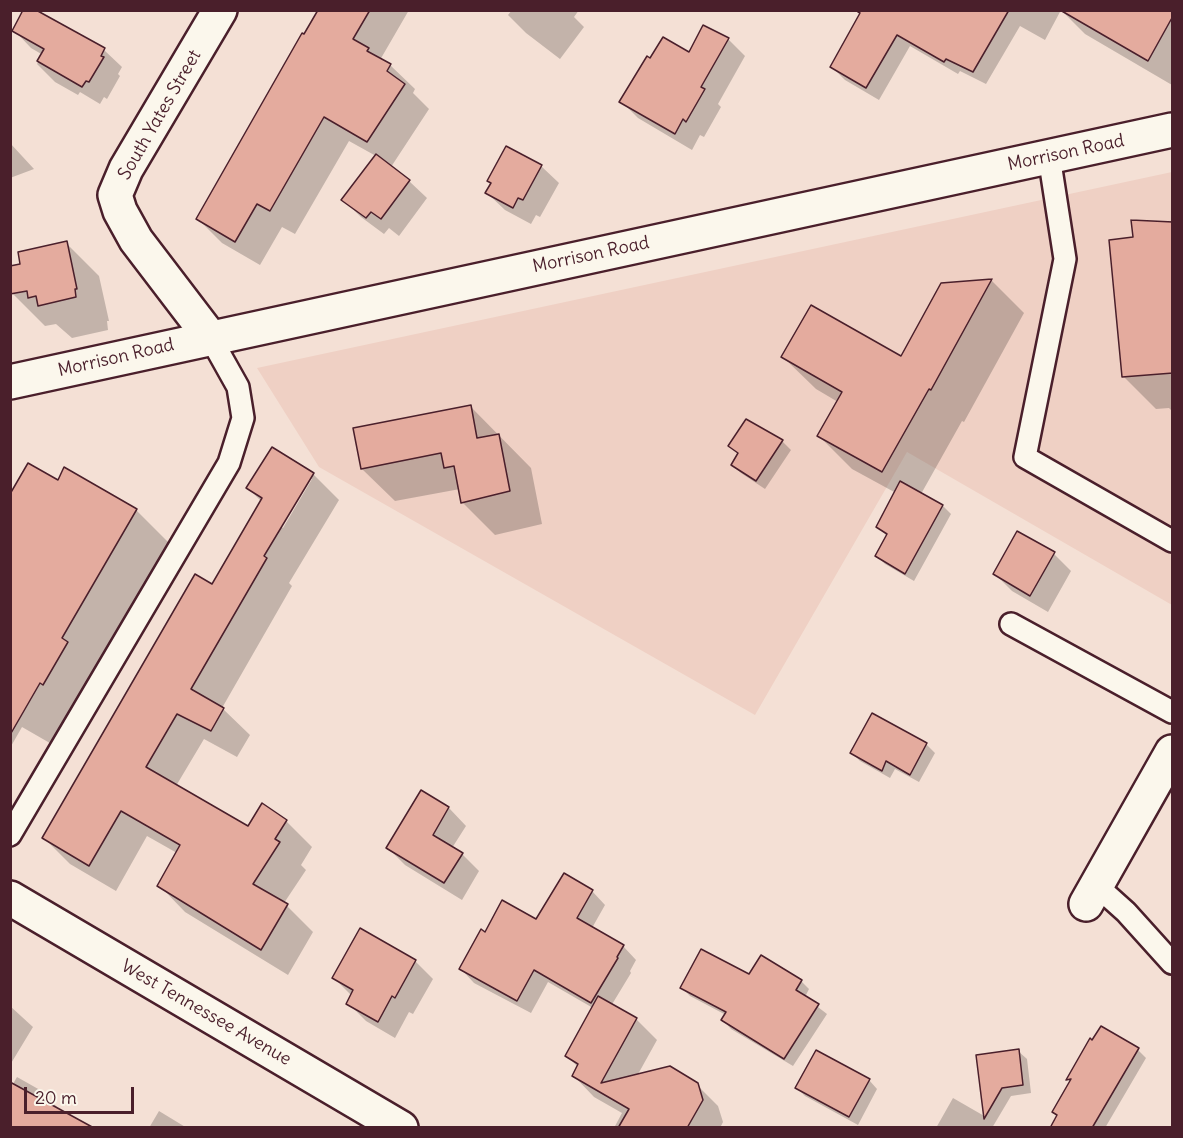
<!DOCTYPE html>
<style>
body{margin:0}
#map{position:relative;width:1183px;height:1138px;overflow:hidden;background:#f4e0d5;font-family:Delius,sans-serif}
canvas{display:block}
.frame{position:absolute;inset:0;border:12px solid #4a1f2b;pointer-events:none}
.scale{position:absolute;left:24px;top:1087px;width:110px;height:27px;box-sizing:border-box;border:3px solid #4a1f2b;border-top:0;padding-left:8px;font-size:18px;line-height:21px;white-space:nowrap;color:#4a1f2b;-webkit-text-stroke:4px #fbf7ec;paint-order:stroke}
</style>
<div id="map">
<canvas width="1183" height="1138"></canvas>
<div class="frame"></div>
<div class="scale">20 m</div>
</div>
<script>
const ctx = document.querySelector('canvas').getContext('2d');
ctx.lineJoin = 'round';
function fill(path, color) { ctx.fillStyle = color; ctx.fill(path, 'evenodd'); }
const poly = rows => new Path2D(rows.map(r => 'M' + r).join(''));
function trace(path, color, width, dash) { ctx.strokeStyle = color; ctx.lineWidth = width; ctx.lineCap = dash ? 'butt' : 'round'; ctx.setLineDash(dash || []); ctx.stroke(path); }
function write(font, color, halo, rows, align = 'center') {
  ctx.font = font + ' Delius,sans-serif'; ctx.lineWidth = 4.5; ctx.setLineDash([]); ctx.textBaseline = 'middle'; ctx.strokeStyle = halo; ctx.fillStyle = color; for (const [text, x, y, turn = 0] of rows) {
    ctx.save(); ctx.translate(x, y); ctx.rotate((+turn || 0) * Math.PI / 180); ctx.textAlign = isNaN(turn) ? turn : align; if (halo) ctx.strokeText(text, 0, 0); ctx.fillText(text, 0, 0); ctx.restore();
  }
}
fill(poly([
 [1172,172,1172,605,907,452,755,715,319,467,257,368]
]), '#efd0c4');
fill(poly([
 [37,10,104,50,122,67,118,74,120,76,107,99,104,97,100,104,80,92,78,95,55,82,37,64,43,55,31,48,14,30],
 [318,10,409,10,380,60,390,65,415,89,413,93,429,109,391,167,409,181,427,198,399,236,389,228,384,234,361,217,343,200,376,156,349,141,295,234,282,227,260,265,222,243,197,218],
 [512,10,579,10,574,17,584,27,560,59,526,33,508,15],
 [864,10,1061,10,1045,40,1020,26,986,84,960,71,958,74,910,46,879,100,845,80,832,67],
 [1061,10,1172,10,1172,85,1085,34],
 [703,27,728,39,745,56,718,104,721,107,704,137,700,135,692,150,638,118,621,101,651,60,690,54],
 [10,143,34,169,10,178],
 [541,166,559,183,540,217,536,215,531,224,505,210,487,193],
 [1172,223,1172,411,1169,408,1156,409,1123,376,1134,239],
 [66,243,99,276,109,321,107,321,108,330,72,338,56,324,45,326,12,293,22,265],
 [991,280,1024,313,964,422,962,421,921,494,943,506,951,514,914,581,885,564,877,556,888,537,878,527,896,493,852,469,819,436,838,402,816,389,783,357,901,358,942,285],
 [470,406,531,468,542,524,495,535,462,502,460,489,395,501,362,469],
 [746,421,782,441,791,450,765,489,741,473,732,465,739,455,730,446],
 [313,474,339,500,289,583,292,586,222,708,250,735,237,757,204,739,176,786,249,828,286,821,312,847,301,865,306,870,284,903,313,932,288,975,185,912,159,885,177,853,147,836,116,891,70,864,44,838,213,586,262,502,248,488],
 [308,479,312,479,283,528,280,526],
 [58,482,136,510,169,543,95,670,55,746,22,727,10,748,10,497],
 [1054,554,1071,571,1048,612,1012,591,995,574],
 [872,715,926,744,935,753,919,782,895,769,890,778,860,761,852,753],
 [421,792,449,808,466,826,452,848,462,854,479,871,462,900,405,865,388,848],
 [592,891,605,905,592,928,623,946,636,960,630,971,631,973,611,1006,636,1019,657,1040,637,1076,697,1085,718,1106,723,1122,720,1128,614,1128,622,1113,594,1097,574,1076,578,1067,567,1056,593,1008,548,982,531,1013,474,983,461,969,485,934,536,921],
 [361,931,415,961,433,979,413,1014,409,1012,395,1038,366,1021,348,1003,352,996,334,978],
 [749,976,801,981,809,989,805,997,827,1014,793,1066,731,1029,723,1020,726,1015,690,996,682,988],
 [10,1006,33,1027,10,1065],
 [1138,1050,1146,1058,1105,1128,1052,1128,1058,1117,1054,1112,1071,1082,1068,1079],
 [1018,1051,1027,1059,1031,1093,1011,1096,992,1128,936,1128,953,1098,986,1117,977,1056],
 [17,1077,40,1090,57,1107,56,1109,10,1089],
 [869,1080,877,1089,858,1125,805,1096,797,1088],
 [159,1111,187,1128,149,1128]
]), '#0003');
const building = poly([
 [23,10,36,10,105,48,101,56,104,57,89,82,86,81,82,87,37,61,44,49,12,31,23,10],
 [318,10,370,10,353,39,369,48,367,51,391,64,387,71,405,84,367,142,324,117,270,211,257,204,235,242,196,219,302,33,304,34,318,10],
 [855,10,1009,10,973,72,946,59,944,62,897,35,866,88,830,67,860,13,855,10],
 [1060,10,1173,10,1173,16,1148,61,1060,10],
 [703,25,729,38,701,87,705,89,686,122,683,119,675,134,619,102,647,56,650,58,663,37,689,52,703,25],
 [506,146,542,165,523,200,518,198,513,208,485,193,491,183,487,181,506,146],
 [376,154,410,180,381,219,371,212,366,218,341,200,376,154],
 [1131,220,1173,222,1173,373,1122,377,1109,240,1133,237,1131,220],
 [67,241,77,289,75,289,76,297,38,306,36,296,28,298,27,291,10,294,10,266,20,264,18,252,67,241],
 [992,279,931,390,929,389,882,472,817,436,842,392,781,357,811,305,901,356,941,283,992,279],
 [471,405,477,438,499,434,510,491,461,503,454,466,444,468,441,453,361,469,353,428,471,405],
 [746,419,783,440,756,481,731,465,738,453,728,446,746,419],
 [272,447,314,473,264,556,267,558,191,689,224,708,211,731,177,714,146,767,248,826,262,803,287,820,275,839,280,842,253,884,288,904,261,950,157,886,180,845,121,811,89,866,42,838,195,574,212,584,262,498,246,488,272,447],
 [28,463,58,480,64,467,137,509,62,638,68,642,43,685,40,683,10,735,10,494,28,463],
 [900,481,943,505,905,574,875,556,887,534,876,527,900,481],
 [1017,531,1055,552,1030,596,993,574,1017,531],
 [872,713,927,743,910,775,886,761,882,771,850,753,872,713],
 [421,790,449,807,433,835,463,853,444,883,386,848,421,790],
 [564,873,593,890,577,918,624,945,617,957,618,958,591,1003,534,970,517,1001,459,969,481,929,485,932,502,900,536,919,564,873],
 [360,928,416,960,395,998,392,996,378,1022,346,1004,353,990,332,978,360,928],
 [701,949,749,974,761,955,802,980,796,990,819,1004,784,1059,721,1020,726,1012,680,988,701,949],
 [598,996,637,1018,601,1083,670,1066,698,1083,703,1100,687,1128,618,1128,629,1109,572,1076,578,1064,565,1056,598,996],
 [1101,1026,1139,1048,1092,1128,1050,1128,1057,1115,1052,1112,1071,1079,1066,1080,1090,1038,1092,1040,1101,1026],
 [1019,1049,1023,1085,1002,1088,984,1119,976,1055,1019,1049],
 [816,1050,870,1079,849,1117,795,1088,816,1050],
 [10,1082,94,1128,10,1128,10,1082]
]);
fill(building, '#e4ab9e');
trace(building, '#4a1f2b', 1.5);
const service = poly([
 [1049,156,1065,259,1025,457,1172,541],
 [1011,624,1172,712],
 [10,835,229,463,243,418,238,387,210,337],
 [1097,886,1126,912,1172,963]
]);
const minor = poly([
 [210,337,136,240,120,211,115,195,126,169,220,10],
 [10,898,401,1128],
 [1086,904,1172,752]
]);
const secondary = poly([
 [10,382,1172,130]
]);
trace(service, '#4a1f2b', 26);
trace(minor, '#4a1f2b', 38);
trace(secondary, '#4a1f2b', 38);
trace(service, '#fbf7ec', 21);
trace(minor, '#fbf7ec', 33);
trace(secondary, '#fbf7ec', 33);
write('18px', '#4a1f2b', '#fbf7ec', [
 ["South Yates Street",160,115,-60],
 ["Morrison Road",1066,153,-12],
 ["Morrison Road",591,255,-12],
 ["Morrison Road",116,358,-13],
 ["West Tennessee Avenue",206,1013,30]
]);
</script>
